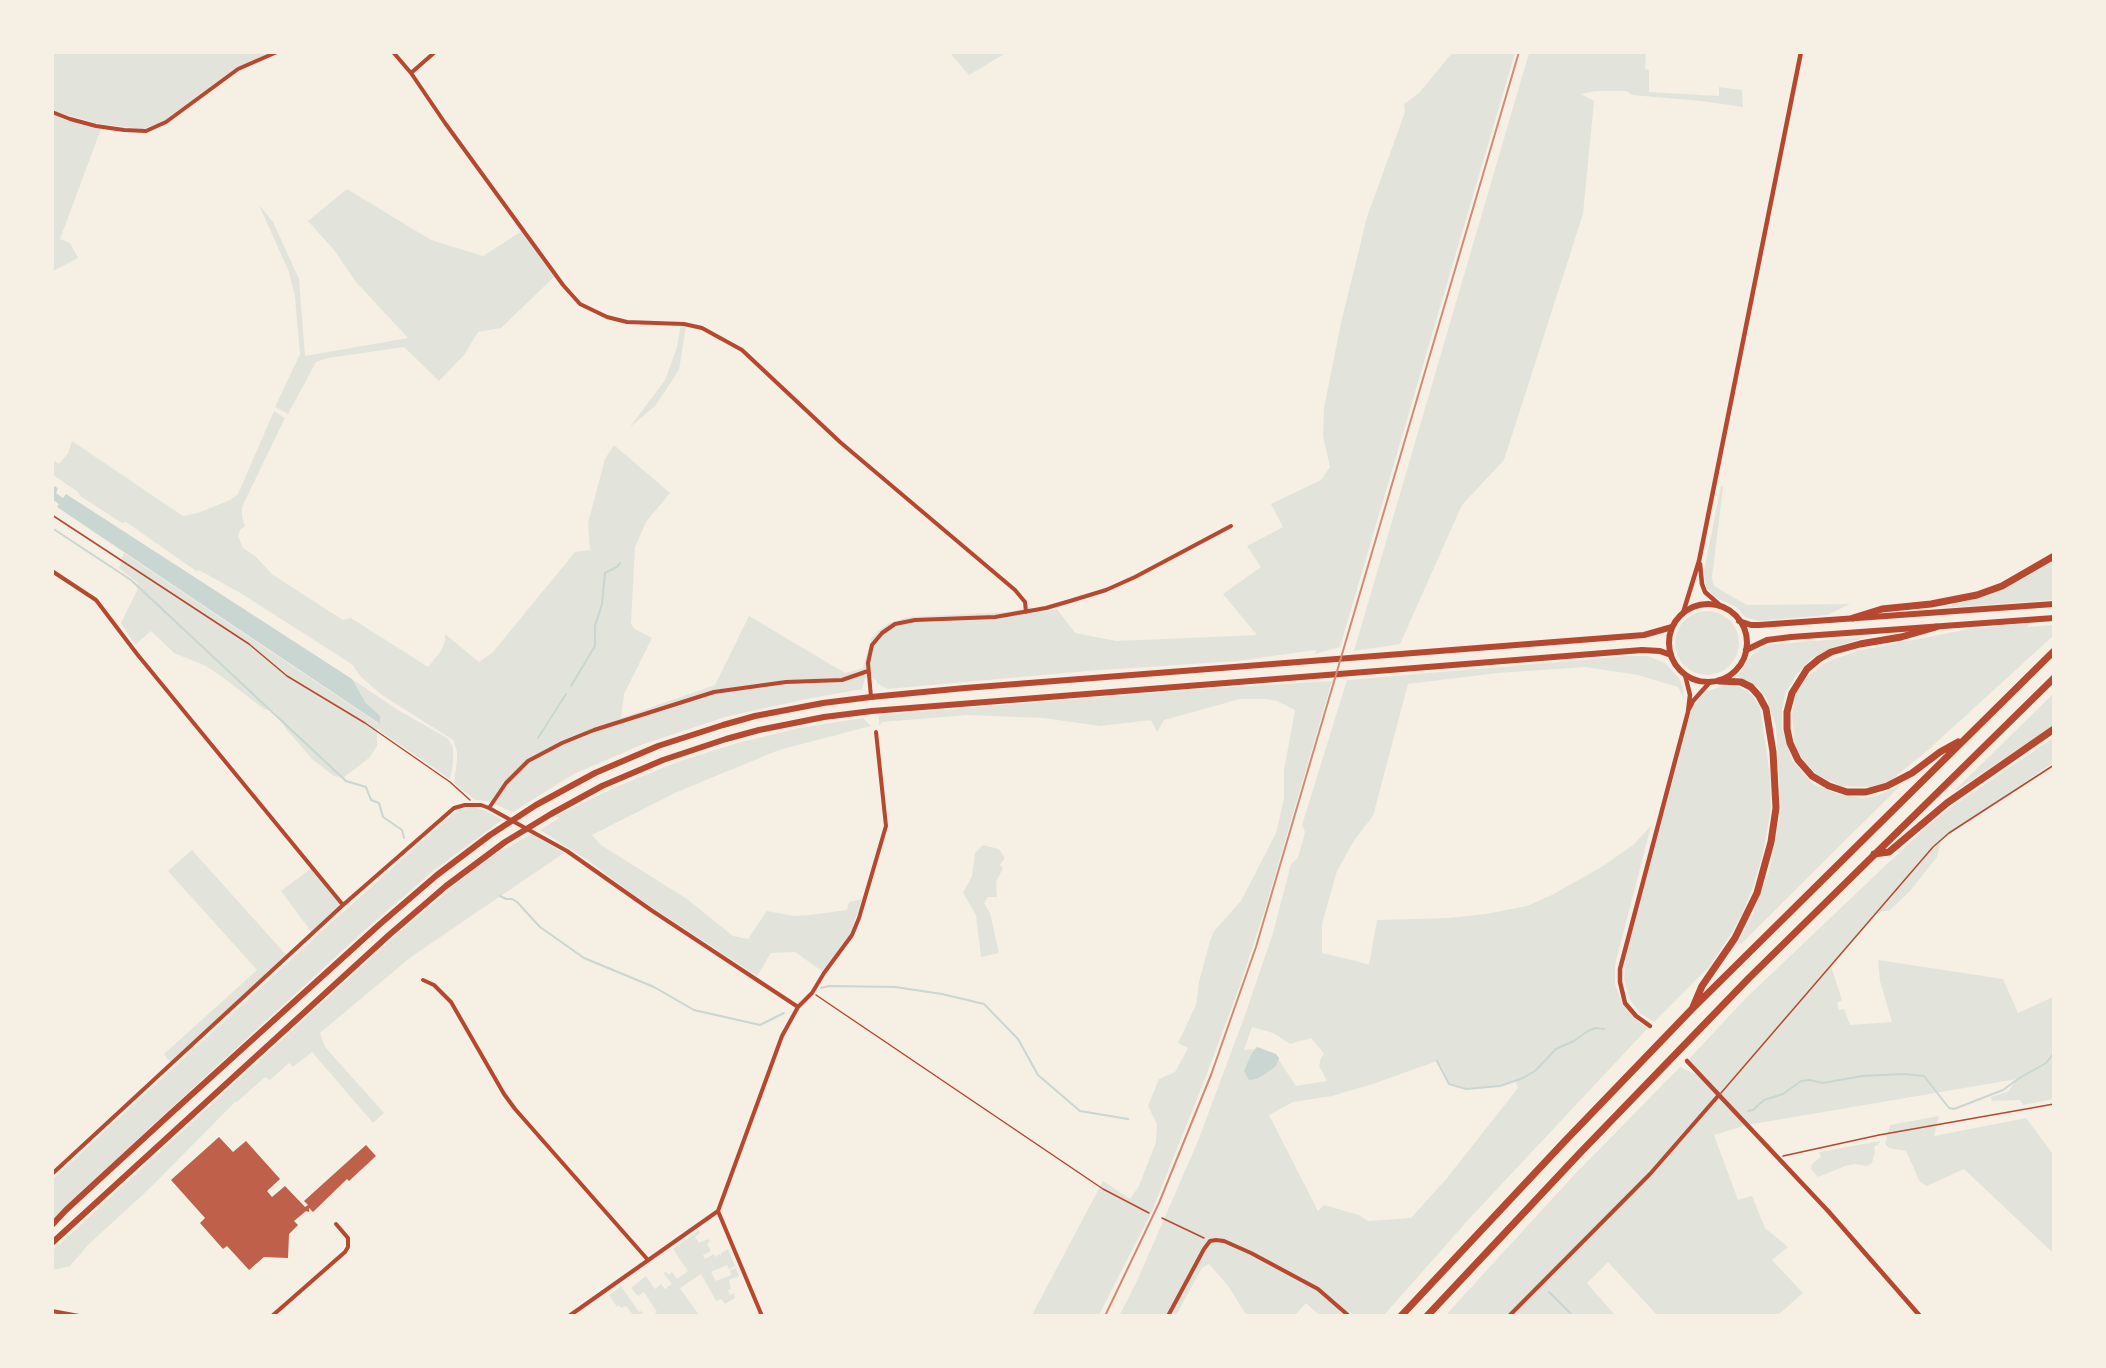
<!DOCTYPE html>
<style>
body{margin:0}
#map{position:relative;width:2106px;height:1368px;overflow:hidden;background:#f6efe4;font-family:"Work Sans",sans-serif}
canvas{display:block}
.frame{position:absolute;inset:0;border:54px solid #f6efe4;pointer-events:none}
</style>
<div id="map">
<canvas width="2106" height="1368"></canvas>
<div class="frame"></div>
</div>
<script>
const ctx = document.querySelector('canvas').getContext('2d');
ctx.lineJoin = 'round';
function fill(path, color) { ctx.fillStyle = color; ctx.fill(path, 'evenodd'); }
const poly = rows => new Path2D(rows.map(r => 'M' + r).join(''));
function trace(path, color, width, dash) { ctx.strokeStyle = color; ctx.lineWidth = width; ctx.lineCap = dash ? 'butt' : 'round'; ctx.setLineDash(dash || []); ctx.stroke(path); }
fill(poly([
 [52,53,275,53,233,70,161,123,142,129,99,124,53,111],
 [950,53,1006,53,969,75],
 [1452,53,1515,53,1340,647,1315,654,1316,650,1237,661,1087,671,888,689,878,684,874,678,865,678,862,689,857,690,811,698,725,717,641,745,574,774,513,812,487,801,475,800,454,783,457,760,457,751,453,740,382,695,360,676,353,665,242,594,199,570,196,571,126,522,122,523,80,496,78,492,53,475,52,459,59,464,68,453,72,441,183,516,198,513,230,500,238,494,274,411,285,418,242,507,242,517,245,526,240,530,238,536,243,548,255,556,273,575,343,620,351,618,428,667,441,651,445,641,445,634,479,662,493,652,575,552,590,550,588,523,605,459,614,445,670,493,646,522,635,547,631,624,635,629,652,638,624,694,621,718,715,685,749,616,845,673,863,668,871,639,878,631,889,623,909,617,1008,612,1030,607,1041,613,1057,609,1075,633,1116,641,1257,635,1223,594,1261,567,1247,546,1283,527,1271,504,1321,480,1330,467,1323,436,1324,408,1341,323,1367,217,1405,112,1404,104,1419,93],
 [1529,53,1646,53,1645,69,1649,70,1649,92,1719,96,1719,87,1742,90,1743,107,1701,101,1632,95,1626,91,1596,91,1581,94,1594,101,1583,214,1504,460,1462,505,1400,644,1354,651],
 [53,114,65,120,101,129,60,239,70,243,78,258,53,271],
 [347,189,431,240,483,256,522,231,554,277,501,328,478,332,464,355,439,381,404,347,328,358,316,362,288,414,275,407,300,354,295,297,289,272,259,205,273,222,299,279,305,356,408,338,356,282,334,250,308,221],
 [681,325,686,326,679,370,655,406,630,427,665,380,677,347],
 [1721,486,1723,487,1712,578,1714,586,1747,605,1850,604,1827,615,1759,621,1745,617,1736,607,1714,597,1706,586,1704,571],
 [124,553,379,724,352,679,398,710,442,735,448,739,453,747,453,764,450,779,377,729,377,746,369,758,343,778,334,776,313,760,287,730,274,711,264,709,221,676,204,665,174,653,151,631,135,645,121,623,137,591,138,583,119,568],
 [2053,560,2053,600,1941,608,1979,598,2008,587],
 '1675 643a32 32 0 1 1 64 0a32 32 0 1 1-64 0Z',
 [2030,623,2027,627,2053,625,2053,636,1928,750,1890,781,1871,787,1841,786,1818,775,1804,762,1795,744,1792,715,1796,694,1805,679,1824,663,1857,651,1969,629],
 [1866,637,1829,649,1811,659,1796,675,1785,694,1782,710,1782,729,1792,760,1813,784,1837,794,1863,798,1873,797,1900,786,1741,944,1738,943,1752,916,1770,869,1781,810,1776,726,1767,699,1759,688,1737,676,1752,655,1761,648,1773,644],
 [1628,656,1648,656,1665,663,1679,678,1683,687,1684,699,1678,687,1638,675,1585,667,1498,673,1408,684,1373,816,1355,839,1337,871,1322,924,1322,953,1356,961,1369,965,1377,920,1449,918,1486,914,1527,906,1552,895,1603,866,1633,845,1651,826,1615,965,1615,984,1622,1003,1634,1018,1647,1029,1469,1219,1384,1315,1354,1315,1350,1312,1339,1311,1343,1315,1319,1315,1306,1303,1295,1315,1246,1315,1229,1287,1209,1264,1202,1268,1176,1315,1119,1316,1137,1281,1198,1141,1245,1015,1273,933,1291,864,1298,858,1305,832,1302,825,1347,680],
 [1252,1027,1273,1033,1290,1044,1311,1038,1324,1054,1321,1058,1319,1066,1327,1081,1296,1086,1277,1057,1255,1049,1244,1050],
 [1437,1061,1442,1067,1449,1084,1466,1089,1500,1086,1515,1081,1518,1088,1447,1178,1411,1218,1368,1221,1359,1215,1324,1205,1318,1211,1269,1115,1293,1102,1332,1096,1376,1083],
 [1332,681,1265,909,1239,988,1203,1084,1152,1211,1099,1315,1032,1315,1103,1181,1130,1199,1139,1186,1156,1142,1157,1124,1148,1106,1159,1079,1175,1072,1188,1048,1178,1043,1196,1005,1199,982,1210,941,1214,931,1241,901,1276,833,1284,799,1284,770,1295,710,1277,701,1266,699,1240,699,1164,720,1157,732,1151,720,1100,726,1043,718,967,715,882,722,879,726,879,715,1216,688],
 [1725,685,1736,686,1745,690,1753,696,1760,707,1770,776,1771,808,1763,853,1754,884,1742,914,1731,934,1709,967,1654,1022,1640,1013,1630,1000,1624,979,1627,951,1693,706,1705,692],
 [2053,694,2053,726,1952,793],
 [863,718,871,726,779,750,677,792,592,835,601,845,687,899,733,936,748,939,767,911,793,916,810,915,847,910,849,902,862,899,850,934,822,971,795,952,771,953,757,976,641,900,586,859,540,830,559,818,556,816,616,787,680,761,737,743,799,728],
 [2053,738,2053,763,1941,840,1937,857,1910,891,1889,911,1877,911,1831,966,1842,1000,1837,1003,1839,1010,1844,1009,1850,1025,1892,1022,1880,981,1878,960,2003,979,2018,1013,2053,997,2053,1099,2023,1105,2020,1100,1992,1101,1991,1097,2008,1092,2017,1079,1747,1125,1714,1135,1738,1200,1752,1196,1765,1228,1788,1247,1772,1260,1803,1293,1778,1315,1657,1315,1608,1262,1587,1283,1615,1315,1445,1316,1574,1175,1680,1067,1700,1076,1689,1059,1746,998,1926,827,1950,808],
 [473,807,486,811,502,820,433,871,366,929,157,1121,53,1220,53,1179,334,920,453,814,462,809],
 [532,834,564,853,411,957,320,1033,325,1047,384,1113,373,1123,312,1052,293,1067,289,1063,270,1080,265,1077,237,1102,236,1101,150,1188,89,1244,70,1266,53,1270,53,1250,393,938,480,864,502,850],
 [983,845,999,849,1005,858,1000,865,1003,868,996,882,997,897,988,897,984,903,990,913,999,953,981,957,976,915,963,893,972,876,975,853],
 [192,850,288,957,172,1064,164,1054,257,970,168,871],
 [313,867,343,905,313,934,281,891],
 [1939,1116,1934,1136,2026,1118,2053,1154,2053,1253,1964,1169,1927,1186,1920,1182,1906,1151,1889,1148,1885,1144,1890,1125],
 [1880,1141,1878,1145,1874,1147,1875,1152,1872,1163,1867,1166,1855,1164,1845,1166,1818,1177,1811,1169,1812,1164,1821,1157,1819,1152],
 [699,1230,700,1233,695,1237,699,1243,708,1239,710,1241,707,1244,711,1251,703,1255,705,1259,714,1254,715,1257,720,1254,721,1257,721,1253,728,1249,735,1266,729,1269,727,1265,711,1272,716,1281,731,1275,730,1270,736,1268,739,1276,729,1280,731,1289,728,1290,730,1295,734,1293,735,1298,725,1304,721,1299,716,1301,701,1274,680,1288,699,1315,653,1315,657,1312,644,1292,638,1296,631,1288,646,1276,655,1289,661,1284,665,1289,672,1284,664,1274,665,1271,669,1275,672,1272,677,1279,688,1271,673,1249],
 [621,1286,639,1312,641,1311,644,1315,633,1315,626,1306,621,1308,618,1305,617,1307,609,1295]
]), '#e2e4dc');
fill(poly([
 [52,485,58,488,56,493,63,498,66,494,352,679,366,703,380,716,380,724,57,507,59,504,53,500],
 [1257,1047,1276,1054,1279,1058,1276,1066,1265,1074,1256,1079,1249,1080,1244,1071,1252,1053]
]), '#c9d6d2');
trace(poly([
 [52,528,131,580,346,781,366,787,371,800,379,803,383,817,402,830,404,838],
 [571,686,595,646,595,626,602,604,605,573,617,567,620,563],
 [538,738,566,694],
 [500,896,506,899,512,899,517,902,540,927,584,958,654,987,694,1010,760,1025,784,1013],
 [821,988,829,986,895,987,942,994,984,1004,1018,1039,1038,1075,1080,1111,1128,1119],
 [1437,1061,1449,1084,1466,1089,1500,1086,1523,1078,1535,1071,1556,1049,1574,1041,1588,1031,1595,1028,1604,1029],
 [1748,1111,1753,1110,1764,1100,1783,1094,1801,1081,1810,1080,1823,1083,1862,1076,1904,1074,1924,1076,1949,1108,1954,1109,2003,1090,2018,1079,2046,1063,2054,1053],
 [1549,1292,1573,1316]
]), '#c9d6d2', 2);
fill(poly([
 [219,1137,233,1152,246,1141,280,1179,267,1191,272,1197,285,1186,305,1207,308,1205,304,1201,366,1145,376,1156,349,1181,347,1179,313,1212,309,1208,309,1212,306,1211,294,1221,298,1225,289,1234,288,1258,264,1257,249,1270,227,1246,223,1249,200,1223,205,1218,171,1180]
]), '#bf614a');
trace(poly([
 [52,515,249,644,287,676,365,723,450,782,470,800],
 [816,995,1103,1189,1149,1213],
 [1783,1156,1879,1135,2054,1104],
 [1162,1218,1204,1238]
]), '#b5482f', 1.5);
trace(poly([
 [1721,1093,1933,847,1949,833,2054,765]
]), '#b5482f', 1.5);
trace(poly([
 [393,52,411,73,445,123,563,285,580,304,607,317,627,322,684,324,702,328,742,350,840,442,1015,590,1025,602,1026,612],
 [411,73,435,52],
 [52,112,70,119,96,126,124,130,146,131,166,122,238,69,277,52],
 [52,571,96,600,137,654,343,905],
 [871,697,868,663,872,645,882,633,895,624,915,620,995,617,1046,608,1070,601,1106,590,1135,577,1231,526],
 [489,808,506,783,528,761,562,743,594,730,714,692,786,682,842,680,868,671],
 [423,980,434,985,451,1002,504,1094,515,1109,648,1260],
 [52,1174,343,905,454,808,465,805,481,805,489,808,567,851,651,910,798,1007],
 [52,1311,79,1316],
 [272,1316,345,1252,348,1247,348,1238,336,1224],
 [569,1316,718,1211],
 [762,1316,718,1211,782,1036,798,1007,812,993,824,973,852,935,859,918,886,826,876,732],
 [1168,1316,1204,1249,1210,1241,1216,1240,1224,1241,1251,1253,1318,1289,1349,1316],
 [1509,1316,1650,1174,1718,1096]
]), '#b5482f', 4);
trace(poly([
 [1700,564,1702,584,1705,592,1722,607],
 [1683,613,1699,561,1801,52],
 [1689,709,1693,701,1710,682],
 [1650,1026,1636,1016,1625,1003,1620,982,1620,969,1688,712,1690,695,1685,675],
 [1687,1061,1829,1212,1920,1316]
]), '#b5482f', 4.5);
trace(poly([
 '1669 643a39 39 0 1 1 78 0a39 39 0 1 1-78 0Z'
]), '#b5482f', 6);
trace(poly([
 [1739,621,1751,625,1759,625,2054,604],
 [1746,650,1767,640,1791,637,2054,618],
 [52,1225,66,1210,168,1116,380,924,437,875,490,835,536,805,595,773,658,746,723,725,755,716,823,703,871,697,965,688,1644,635,1672,627],
 [52,1243,389,935,446,886,505,842,551,814,602,786,663,760,726,739,759,730,824,717,872,711,1642,650,1660,651,1671,655]
]), '#b5482f', 6);
trace(poly([
 [1853,618,1882,609,1931,604,1977,595,2002,586,2054,556],
 [1936,627,1901,637,1860,644,1831,652,1819,659,1807,669,1792,693,1787,712,1787,729,1790,743,1798,760,1812,776,1829,786,1847,792,1866,792,1887,786,1912,773,1940,752,1958,742],
 [1874,854,1889,852,1947,803,2054,729],
 [1693,1007,1702,986,1735,938,1757,893,1771,842,1776,808,1773,752,1766,709,1759,696,1751,687,1741,682,1719,681],
 [1401,1316,1564,1142,1692,1009,2054,651],
 [1427,1316,1579,1154,1749,978,2054,678]
]), '#b5482f', 7);
trace(poly([
 [1105,1316,1159,1203,1211,1075,1256,947,1519,52]
]), '#cf8b77', 2);
</script>
